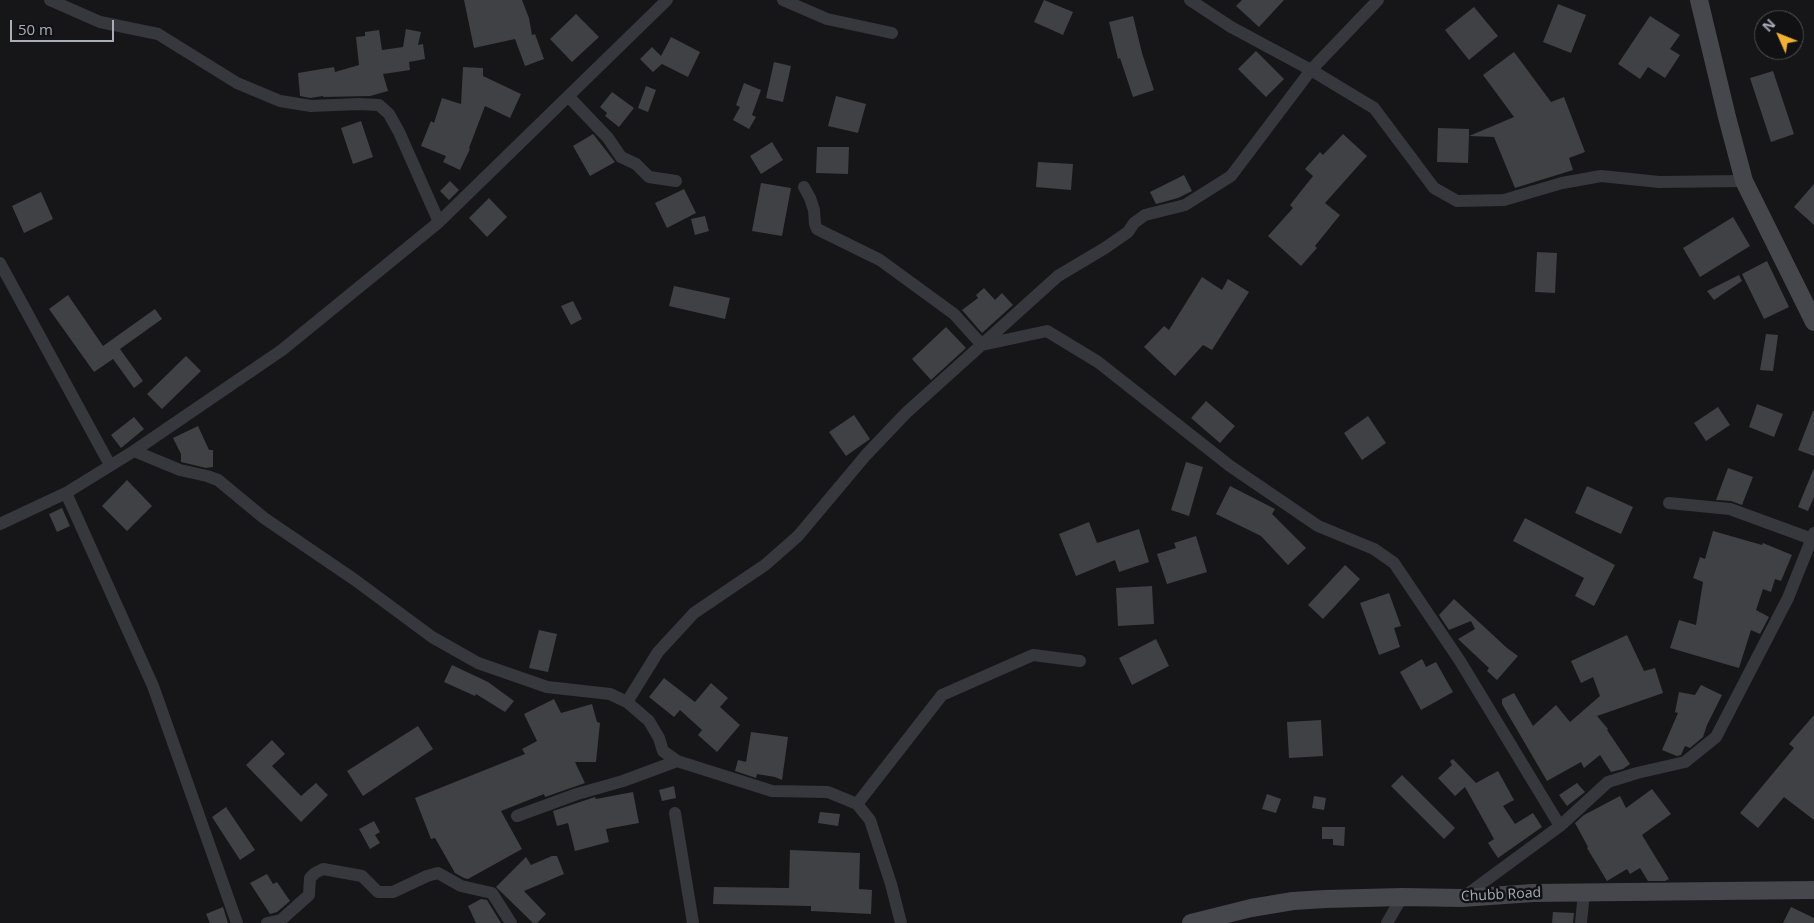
<!DOCTYPE html>
<style>
body{margin:0}
#map{position:relative;width:1814px;height:923px;overflow:hidden;background:#161618;font-family:"Open Sans",sans-serif}
canvas{display:block}
.north{position:absolute;left:1754px;top:10px;width:50px;height:50px;box-sizing:border-box;background:#111113;border:1px solid #4d4f55;border-radius:50%;rotate:314deg;font-size:14px;font-weight:700;line-height:20px;text-align:center;color:#a8adb8}
.north::after{content:'';display:block;margin:auto;width:18px;height:22px;background:#f2b134;clip-path:polygon(50% 0,100% 100%,50% 72%,0 100%)}
.scale{position:absolute;left:10px;top:20px;width:104px;height:22px;box-sizing:border-box;border:2px solid #a8adb8;border-top:0;padding-left:6px;font-size:15px;line-height:18px;white-space:nowrap;color:#a8adb8;-webkit-text-stroke:4px #111113;paint-order:stroke}
</style>
<div id="map">
<canvas width="1814" height="923"></canvas>
<div class="north">N</div>
<div class="scale">50 m</div>
</div>
<script>
const ctx = document.querySelector('canvas').getContext('2d');
ctx.lineJoin = 'round';
function fill(path, color) { ctx.fillStyle = color; ctx.fill(path, 'evenodd'); }
const poly = rows => new Path2D(rows.map(r => 'M' + r).join(''));
function trace(path, color, width, dash) { ctx.strokeStyle = color; ctx.lineWidth = width; ctx.lineCap = dash ? 'butt' : 'round'; ctx.setLineDash(dash || []); ctx.stroke(path); }
function write(font, color, halo, rows, align = 'center') {
  ctx.font = font + ' "Open Sans",sans-serif'; ctx.lineWidth = 5; ctx.setLineDash([]); ctx.textBaseline = 'middle'; ctx.strokeStyle = halo; ctx.fillStyle = color; for (const [text, x, y, turn = 0] of rows) {
    ctx.save(); ctx.translate(x, y); ctx.rotate((+turn || 0) * Math.PI / 180); ctx.textAlign = isNaN(turn) ? turn : align; if (halo) ctx.strokeText(text, 0, 0); ctx.fillText(text, 0, 0); ctx.restore();
  }
}
fill(poly([
 [464,0,522,0,529,18,532,35,535,34,544,59,525,66,515,39,474,48],
 [1044,0,1073,12,1063,35,1034,22],
 [1242,0,1284,0,1259,27,1236,6],
 [1558,4,1586,15,1571,53,1543,42],
 [1474,7,1498,36,1469,60,1445,30],
 [576,14,599,37,572,62,550,39],
 [1133,16,1142,53,1154,90,1133,97,1120,58,1118,59,1109,22],
 [1650,16,1680,35,1670,49,1680,55,1665,78,1648,67,1640,79,1618,64],
 [406,29,421,32,418,45,423,44,425,59,409,62,410,70,383,74,388,91,370,96,323,97,323,96,310,98,300,96,298,73,334,67,335,72,359,65,356,37,365,36,365,32,379,30,382,50,403,47],
 [671,37,700,52,688,77,662,64,653,72,640,59,652,47,661,56],
 [1256,51,1284,79,1266,97,1238,69],
 [1514,52,1551,102,1564,97,1585,152,1569,158,1573,170,1515,188,1494,137,1469,136,1468,163,1437,162,1438,128,1469,129,1469,136,1514,117,1483,75],
 [774,62,791,66,783,102,766,98],
 [463,67,483,68,483,76,521,94,510,118,485,106,469,148,470,149,460,170,443,162,446,156,421,146,431,121,434,123,442,98,461,104],
 [1773,71,1794,134,1771,142,1750,78],
 [744,83,761,90,752,115,756,117,749,129,733,120,740,107,736,105],
 [646,86,656,90,648,112,638,108],
 [612,92,634,108,619,127,605,116,607,113,600,107],
 [836,96,866,104,858,133,828,126],
 [361,121,373,157,353,164,341,128],
 [593,134,615,162,590,176,573,146],
 [1343,134,1367,156,1325,203,1340,215,1315,246,1317,248,1301,266,1268,236,1293,208,1290,205,1313,176,1305,169,1320,152,1323,155],
 [772,142,783,160,761,174,750,156],
 [817,147,849,147,848,174,816,173],
 [1038,162,1073,164,1071,190,1036,187],
 [1184,175,1192,191,1178,198,1156,204,1150,192],
 [450,181,459,190,449,200,440,191],
 [761,183,791,188,782,236,752,231],
 [1814,184,1814,225,1794,207],
 [684,189,696,213,667,228,655,203],
 [41,192,53,219,24,233,12,206],
 [489,198,507,217,487,237,469,218],
 [705,216,709,231,695,235,691,219],
 [1733,217,1750,246,1700,277,1683,248],
 [1537,252,1557,253,1555,293,1535,292],
 [1767,261,1789,307,1764,319,1742,274],
 [1739,275,1742,281,1714,300,1707,291],
 [1202,277,1222,290,1228,279,1249,292,1212,350,1203,345,1175,376,1144,347,1164,326,1169,330],
 [674,286,730,298,725,319,669,306],
 [984,288,995,300,1002,293,1013,305,982,333,962,310,978,298,976,295],
 [68,295,103,346,155,309,162,319,120,349,143,381,134,388,113,359,94,372,49,309],
 [573,301,582,319,571,325,561,306],
 [946,327,966,348,931,380,912,359],
 [1766,334,1778,335,1773,371,1760,370],
 [186,356,201,371,162,409,147,394],
 [1206,401,1235,426,1220,443,1191,418],
 [1757,404,1783,414,1774,437,1749,427],
 [1718,407,1730,425,1706,441,1694,423],
 [1813,411,1814,411,1814,456,1798,450],
 [854,415,870,439,846,456,829,432],
 [1368,416,1386,443,1362,460,1344,433],
 [134,417,144,429,121,448,111,435],
 [198,426,209,450,213,450,213,467,206,468,181,462,181,454,173,438],
 [1186,462,1203,467,1189,516,1171,510],
 [1728,468,1753,477,1742,505,1731,501,1716,500],
 [1814,468,1814,497,1808,511,1798,507],
 [127,480,152,506,127,531,102,506],
 [1230,486,1275,509,1272,514,1306,548,1288,565,1261,536,1216,514],
 [1587,486,1633,507,1621,534,1575,513],
 [62,508,70,526,57,532,49,514],
 [1525,518,1615,565,1594,606,1575,596,1584,578,1513,541],
 [1089,522,1097,543,1139,529,1149,562,1119,572,1115,560,1076,576,1059,534],
 [1713,531,1762,545,1763,543,1792,555,1781,581,1775,579,1771,592,1763,589,1756,610,1769,617,1760,634,1751,630,1739,668,1670,648,1679,620,1696,625,1703,582,1693,578,1700,557,1705,559],
 [1196,536,1207,572,1167,584,1157,554,1176,548,1174,543],
 [1345,565,1360,579,1323,619,1308,605],
 [1152,586,1154,624,1118,626,1116,588],
 [1389,593,1401,626,1394,628,1400,647,1379,655,1360,603],
 [1454,599,1507,648,1518,656,1497,680,1487,671,1489,668,1458,639,1475,629,1471,621,1449,630,1439,615],
 [539,630,557,634,548,672,529,668],
 [1627,635,1644,671,1655,668,1663,693,1597,716,1608,729,1607,730,1630,764,1623,769,1611,772,1600,755,1584,768,1581,762,1547,781,1502,704,1502,699,1514,693,1533,726,1556,705,1570,722,1600,696,1593,677,1581,683,1571,661],
 [1156,639,1169,666,1132,685,1119,658],
 [1422,659,1426,667,1436,662,1453,692,1421,710,1400,672],
 [452,665,488,682,514,701,505,712,476,694,475,696,444,682],
 [664,678,695,702,711,683,728,698,720,707,740,725,717,752,698,735,702,730,680,710,674,717,649,697],
 [1701,685,1722,695,1707,725,1703,737,1690,748,1685,746,1681,755,1677,756,1662,750,1678,713,1675,712,1679,692,1695,695],
 [554,699,561,713,592,704,597,722,600,723,596,762,575,762,585,783,545,797,544,794,501,811,522,849,468,879,464,878,455,873,435,838,431,839,415,798,525,754,522,749,537,741,524,714],
 [1814,715,1814,820,1784,797,1758,828,1740,813,1794,748,1789,744],
 [1321,720,1323,756,1289,758,1287,722],
 [418,726,433,749,363,796,347,771],
 [751,732,788,737,782,780,775,777,757,774,756,778,735,771,738,760,746,762],
 [272,740,285,754,272,766,301,796,316,783,328,795,301,822,246,765],
 [1453,759,1476,783,1498,771,1514,800,1503,806,1515,824,1533,813,1542,827,1498,858,1488,843,1494,839,1465,787,1455,796,1438,778,1452,765,1450,761],
 [1402,775,1455,828,1444,839,1391,786],
 [1577,783,1585,792,1567,806,1559,795],
 [674,786,676,798,662,801,659,790],
 [1652,789,1671,814,1642,835,1669,879,1665,881,1648,881,1640,868,1630,874,1627,869,1607,881,1587,848,1588,847,1575,823,1584,815,1620,796,1626,808],
 [633,792,639,823,606,829,609,842,575,851,568,823,557,826,553,811,595,797,596,799],
 [1267,794,1281,799,1276,813,1262,809],
 [1314,796,1326,798,1324,810,1312,808],
 [226,807,255,850,240,860,212,817],
 [820,812,840,814,838,826,818,823],
 [374,821,380,832,375,835,380,843,370,849,359,829],
 [1322,827,1345,827,1344,846,1333,845,1333,839,1322,839],
 [790,850,860,853,859,889,872,890,871,914,811,911,811,906,713,904,714,887,789,888],
 [552,856,557,856,564,874,524,891,546,914,537,923,533,923,496,887,526,857,531,865],
 [267,874,273,884,277,882,290,901,277,912,270,914,250,883],
 [481,899,487,900,501,923,476,923,468,906],
 [223,907,228,923,210,923,206,914],
 [1791,907,1814,918,1814,923,1783,923],
 [1553,912,1574,913,1573,923,1552,923]
]), '#404145');
trace(poly([
 [50,0,100,22,158,34,237,83,280,101,311,106,358,104,379,105,389,114,399,132,439,222],
 [783,0,827,19,892,33],
 [1190,0,1231,27,1311,70,1374,108,1434,188,1457,201,1504,200,1562,183,1601,176,1659,182,1744,181],
 [569,97,608,138,621,157,636,164,649,177,676,181],
 [804,187,810,198,814,210,815,224,817,229,880,260,954,314,982,345],
 [0,263,110,465],
 [982,345,1047,331,1098,362,1230,466,1318,526,1374,549,1394,563,1460,661,1560,826],
 [134,451,180,470,207,476,218,480,264,518,355,580,432,637,478,663,547,687,610,694,627,702,649,721,659,738,663,751,677,761,772,791,828,792,857,804,870,820,891,884,901,923],
 [66,493,153,686,237,923],
 [1669,503,1730,509,1812,539],
 [0,524,66,493,134,451,282,350,439,222,667,0],
 [627,702,658,652,694,613,765,565,798,536,866,455,906,413,1058,276,1105,248,1128,232,1134,223,1145,215,1185,205,1231,176,1311,70,1378,0],
 [857,804,942,695,1033,655,1080,661],
 [675,813,693,923],
 [517,816,577,794,623,781,677,761],
 [1462,898,1560,826,1608,782,1637,773,1685,762,1716,737,1788,598,1814,533],
 [267,923,281,920,309,895,310,878,315,873,323,869,362,876,378,892,393,892,427,876,438,873,461,886,492,893,511,923],
 [1387,923,1402,897],
 [1581,923,1584,892]
]), '#37383d', 12);
trace(poly([
 [1699,0,1727,117,1744,181,1814,322],
 [1191,923,1251,908,1293,901,1325,899,1402,897,1462,898,1533,893,1814,890]
]), '#45474d', 18);
write('14px', '#a8adb8', '#111113', [
 ["Chubb Road",1501,895,-3]
]);
</script>
